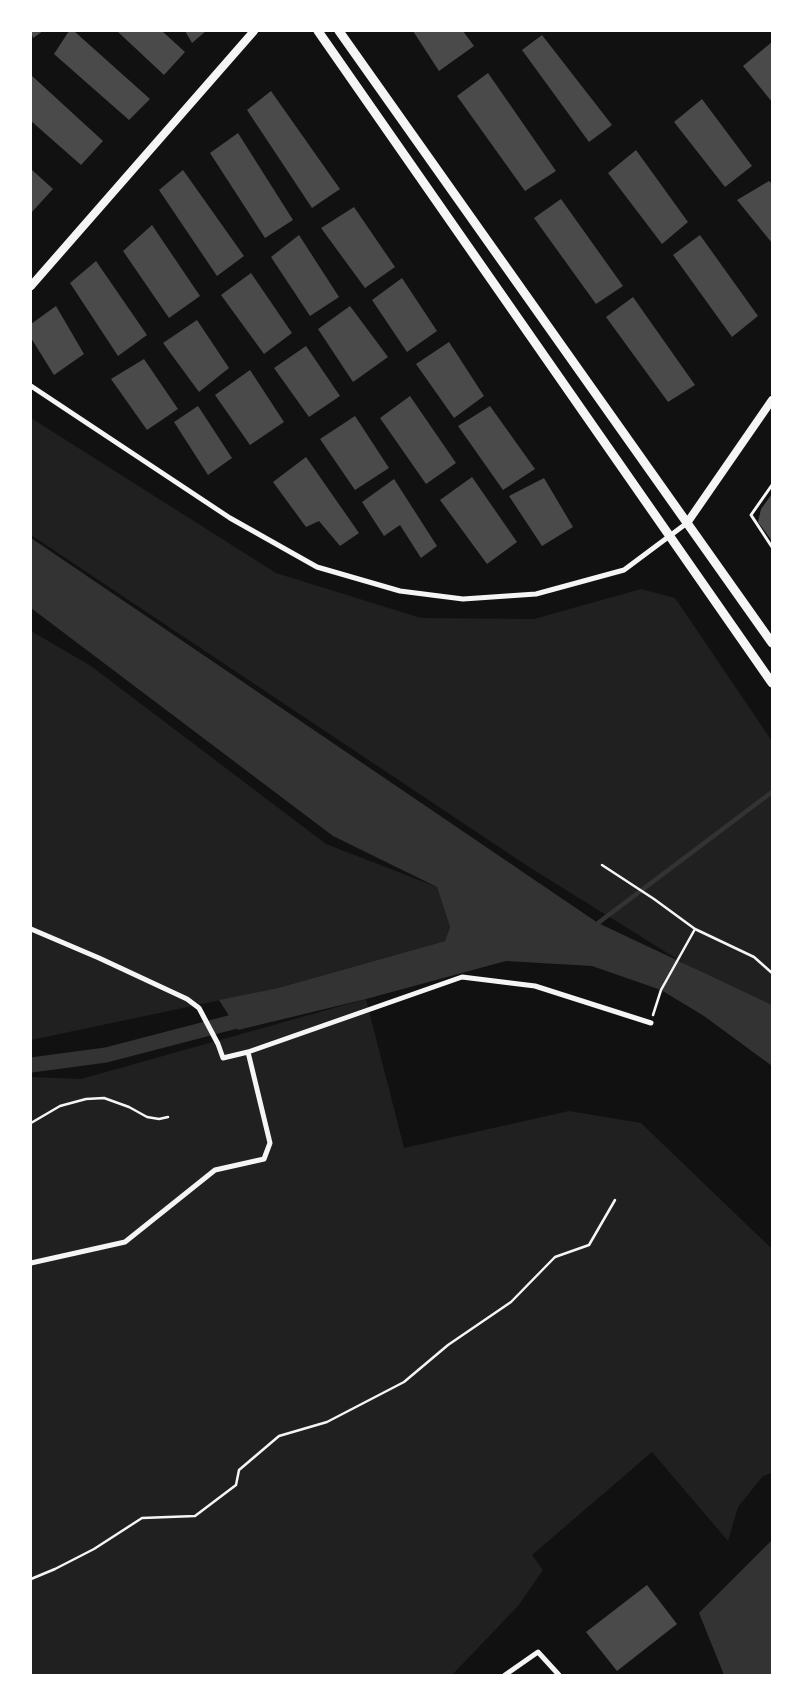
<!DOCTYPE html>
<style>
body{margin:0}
#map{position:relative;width:803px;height:1706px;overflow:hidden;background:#111;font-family:"Exo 2",sans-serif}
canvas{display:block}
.frame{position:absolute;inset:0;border:32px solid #fff;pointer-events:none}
</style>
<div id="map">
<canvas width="803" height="1706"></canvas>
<div class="frame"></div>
</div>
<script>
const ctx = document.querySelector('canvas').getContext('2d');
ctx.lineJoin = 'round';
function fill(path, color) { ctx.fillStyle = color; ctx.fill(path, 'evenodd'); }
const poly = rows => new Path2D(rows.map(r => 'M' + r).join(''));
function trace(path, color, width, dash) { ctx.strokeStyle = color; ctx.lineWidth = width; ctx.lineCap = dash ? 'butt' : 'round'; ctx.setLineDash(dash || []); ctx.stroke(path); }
fill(poly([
 [31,418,276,573,421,618,534,619,641,589,675,598,772,741,772,1018,529,867,31,535],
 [31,631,91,666,326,844,437,887,450,927,445,941,278,988,31,1040],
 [366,999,404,1148,569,1111,641,1123,772,1249,772,1473,763,1476,738,1507,728,1541,652,1452,532,1555,543,1570,518,1606,452,1675,31,1675,31,1077,81,1079]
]), '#202020');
fill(poly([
 [31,538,598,923,772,1005,772,1066,704,1016,661,990,592,966,506,961,366,999,238,1030,219,1000,278,988,445,941,450,927,437,887,333,836,31,608],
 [772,1540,772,1675,724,1675,699,1613]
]), '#333');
trace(poly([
 [598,923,772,792]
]), '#333', 4.5);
trace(poly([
 [31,1065,106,1055,252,1017]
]), '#333', 15);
fill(poly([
 [31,31,43,31,33,38],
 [69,31,74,31,150,99,129,120,54,54],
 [117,31,162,31,185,52,164,75],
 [185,31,206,31,192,43],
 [413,31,463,31,474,46,439,71],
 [542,35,612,125,589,142,522,50],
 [772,42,772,102,743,66],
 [488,73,556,171,525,191,457,96],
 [31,75,103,141,81,165,31,121],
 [271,91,340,189,312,208,247,110],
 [702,99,752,166,725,187,674,122],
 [238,133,293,220,265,238,210,153],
 [636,150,688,222,662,244,608,173],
 [31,169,53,189,31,213],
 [183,170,244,256,217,276,159,190],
 [769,181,772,184,772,243,737,200],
 [561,199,623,286,596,304,534,218],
 [354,207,395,267,365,288,321,228],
 [152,225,200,296,169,318,123,251],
 [299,235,339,297,310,316,271,257],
 [700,235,758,316,732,337,673,255],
 [96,261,147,335,118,356,70,283],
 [251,273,292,333,264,354,221,295],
 [402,278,437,331,407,352,372,300],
 [633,297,695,385,668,402,606,317],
 [56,306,84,354,54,375,31,338,31,324],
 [350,306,388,357,353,382,318,329],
 [197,320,229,368,199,392,163,343],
 [449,342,484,396,454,418,416,364],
 [306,346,340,396,309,417,274,368],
 [144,359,178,409,147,430,111,379],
 [250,370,284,422,250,445,215,395],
 [410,396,456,463,426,484,380,418],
 [198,406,232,458,208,475,174,422],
 [490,406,535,469,503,490,458,426],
 [355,416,389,468,355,490,320,439],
 [306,457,359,533,340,546,319,521,306,527,273,482],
 [472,477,517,542,487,564,440,500],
 [544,478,573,527,542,546,509,496],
 [394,479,437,546,421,558,400,525,384,536,362,502],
 [772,494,772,541,758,522,761,509],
 [647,1585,677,1624,617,1671,586,1632]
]), '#4a4a4a');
trace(poly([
 [602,865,654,899,695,929],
 [653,1015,661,990,695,929,754,957,772,973],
 [31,1123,60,1106,86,1099,104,1098,129,1107,147,1117,159,1119,168,1117],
 [31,1579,55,1569,94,1549,142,1518,195,1516,236,1485,239,1470,279,1436,327,1422,404,1382,448,1345,511,1302,555,1257,589,1245,615,1200]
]), '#f5f5f5', 2.5);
trace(poly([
 [772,485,751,515,772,547]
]), '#f5f5f5', 3);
trace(poly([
 [31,386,230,518,317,567,400,591,463,599,536,594,624,570,687,523],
 [31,929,99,958,187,999,199,1008,218,1044,223,1058,248,1052],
 [31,1263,125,1242,215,1170,264,1159,270,1143,248,1052,462,977,535,986,651,1023],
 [505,1675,538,1652,559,1675]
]), '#f5f5f5', 5);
trace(poly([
 [31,286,254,31],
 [687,523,772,400]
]), '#f5f5f5', 8);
trace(poly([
 [318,31,772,683],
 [339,31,772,643]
]), '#f5f5f5', 9);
</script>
